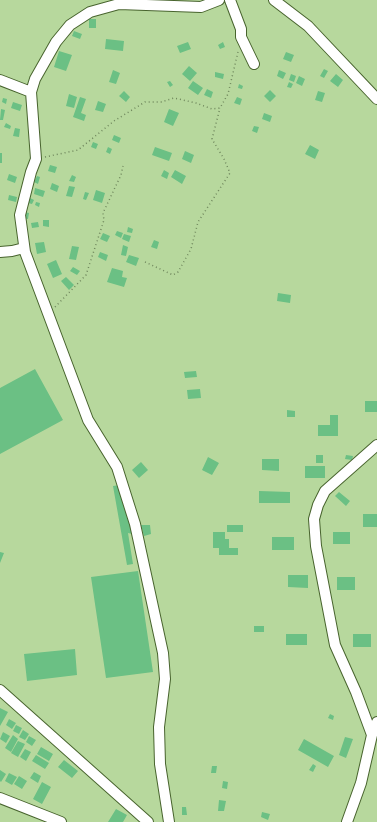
<!DOCTYPE html>
<style>
body{margin:0}
canvas{display:block;background:#b7d89d}
</style>
<canvas width="377" height="822"></canvas>
<script>
const ctx = document.querySelector('canvas').getContext('2d');
ctx.lineJoin = 'round';
function fill(path, color) { ctx.fillStyle = color; ctx.fill(path, 'evenodd'); }
const poly = rows => new Path2D(rows.map(r => 'M' + r).join(''));
function trace(path, color, width, dash) { ctx.strokeStyle = color; ctx.lineWidth = width; ctx.lineCap = dash ? 'butt' : 'round'; ctx.setLineDash(dash || []); ctx.stroke(path); }
fill(poly([
 [89,19,96,19,96,28,89,28],
 [74,31,82,34,80,39,72,36],
 [106,39,124,41,123,51,105,49],
 [188,42,191,49,180,53,177,46],
 [223,42,225,47,220,49,218,45],
 [59,51,72,55,66,71,54,67],
 [286,52,294,55,291,62,283,59],
 [189,66,197,73,190,81,182,74],
 [324,69,328,71,324,78,320,76],
 [113,70,120,73,116,84,109,82],
 [279,70,286,73,283,79,277,76],
 [215,72,224,74,223,79,215,77],
 [291,74,296,76,294,82,289,80],
 [336,74,343,80,338,87,330,81],
 [299,76,305,79,302,86,296,83],
 [170,81,173,85,170,87,167,82],
 [193,81,203,88,198,95,188,88],
 [289,82,293,84,291,88,287,87],
 [239,84,243,86,242,89,238,88],
 [207,89,213,92,211,98,204,95],
 [270,90,276,96,270,102,264,96],
 [124,91,130,97,126,102,119,96],
 [318,91,325,93,322,102,315,100],
 [69,94,77,97,74,108,66,106],
 [80,97,86,99,81,113,86,115,84,121,73,117],
 [237,97,242,99,240,105,234,103],
 [3,98,7,99,6,104,2,102],
 [98,101,106,104,103,112,95,110],
 [13,102,22,105,20,111,11,108],
 [1,109,5,110,3,120,0,120],
 [169,109,179,113,173,126,164,122],
 [264,113,272,116,270,122,262,119],
 [6,123,11,126,10,129,4,127],
 [254,126,259,127,257,133,252,131],
 [15,128,20,129,19,137,13,136],
 [114,135,121,138,119,143,112,140],
 [93,142,98,144,96,149,91,147],
 [310,145,319,150,315,159,305,154],
 [108,147,112,149,110,154,106,152],
 [155,147,172,153,169,161,152,155],
 [185,151,194,155,191,163,182,159],
 [0,153,2,153,2,163,0,163],
 [50,165,57,167,55,173,48,171],
 [164,170,169,173,167,179,161,176],
 [175,170,186,176,182,184,171,177],
 [9,174,17,177,15,183,7,180],
 [72,175,76,177,74,182,69,181],
 [37,176,40,177,38,184,34,182],
 [52,183,59,186,57,192,50,189],
 [69,186,75,187,72,197,66,196],
 [35,188,45,191,43,197,34,194],
 [96,190,105,193,102,203,93,200],
 [85,192,89,193,86,200,83,199],
 [9,195,17,197,16,202,8,200],
 [30,198,34,200,32,204,28,203],
 [36,202,40,203,39,207,35,205],
 [25,212,29,213,28,219,23,218],
 [43,220,49,220,49,227,43,226],
 [38,222,39,227,32,228,31,223],
 [128,227,133,229,132,233,127,232],
 [117,231,123,233,121,238,115,235],
 [103,233,110,236,107,242,100,239],
 [124,234,131,236,129,242,122,239],
 [154,240,159,242,157,249,151,247],
 [44,242,46,252,37,254,35,243],
 [123,245,128,247,126,256,121,255],
 [72,246,79,247,76,260,69,259],
 [100,252,108,255,106,261,98,257],
 [129,255,139,258,136,266,126,262],
 [56,260,62,274,53,278,47,264],
 [73,267,80,271,77,275,70,271],
 [112,268,123,271,122,277,127,278,124,287,107,282],
 [66,277,74,285,69,290,61,281],
 [278,293,291,295,290,303,277,301],
 [35,369,63,420,0,454,0,388],
 [196,371,197,377,185,378,184,372],
 [200,389,201,398,188,399,187,390],
 [365,401,377,401,377,412,365,412],
 [287,410,295,411,295,417,287,417],
 [330,415,338,415,338,436,318,436,318,425,330,425],
 [316,455,323,455,323,463,316,463],
 [346,455,353,456,352,460,345,459],
 [208,457,219,463,212,475,202,470],
 [262,459,279,459,279,471,262,470],
 [141,462,148,470,139,478,132,470],
 [305,466,325,466,325,478,305,478],
 [120,485,132,534,128,533,133,564,127,565,113,486],
 [259,491,290,492,290,503,259,503],
 [339,492,350,501,346,506,335,496],
 [363,514,377,514,377,527,363,527],
 [141,525,150,525,151,534,144,536],
 [227,525,243,525,243,532,227,532],
 [213,532,225,532,225,539,229,539,229,548,238,548,238,555,219,555,219,548,213,548],
 [333,532,350,532,350,544,333,544],
 [272,537,294,537,294,550,272,550],
 [0,552,4,553,0,563],
 [138,571,153,672,106,678,91,577],
 [288,575,308,575,308,588,288,587],
 [337,577,355,577,355,590,337,590],
 [254,626,264,626,264,632,254,632],
 [286,634,307,634,307,645,286,645],
 [353,634,371,634,371,647,353,647],
 [75,649,77,675,27,681,24,654],
 [0,708,8,712,0,726],
 [330,714,334,716,333,720,328,718],
 [9,719,16,723,12,729,6,725],
 [16,725,22,728,19,734,13,731],
 [23,730,29,734,25,740,19,737],
 [3,732,10,736,6,743,0,739],
 [13,735,18,739,11,752,5,748],
 [29,736,36,740,32,746,26,742],
 [345,737,353,739,346,758,339,755],
 [304,739,334,756,328,767,298,750],
 [18,741,25,744,18,757,11,753],
 [41,747,53,754,49,761,37,754],
 [25,749,31,752,26,761,20,757],
 [36,755,49,763,45,769,32,761],
 [64,760,78,771,72,778,58,767],
 [313,764,316,766,313,772,309,770],
 [212,766,217,766,216,773,211,773],
 [0,770,6,774,1,782,0,781],
 [34,772,41,776,38,783,30,778],
 [9,773,17,777,12,785,5,781],
 [19,776,27,781,22,789,14,784],
 [223,781,228,782,227,789,222,788],
 [42,782,51,787,42,804,33,799],
 [219,800,226,801,224,811,218,811],
 [182,807,186,807,187,815,182,815],
 [116,809,127,815,123,822,108,822],
 [262,812,270,814,268,820,261,817]
]), '#6bc084');
const minor = poly([
 [230,0,241,29,241,37,254,64],
 [274,0,308,26,377,99],
 [0,80,31,92],
 [0,252,12,251,24,248],
 [0,690,148,822],
 [372,735,356,692,335,645,316,546,314,519,318,505,325,491,377,445],
 [0,798,61,822],
 [169,822,160,764,159,727,165,679,163,653,135,524,117,467,88,420,25,252,20,215,31,172,36,159,31,92,35,79,56,42,70,25,90,12,119,4,201,7,219,0],
 [347,822,361,783,372,735,377,722]
]);
trace(minor, '#48642e', 12);
trace(poly([
 [45,157,78,150,114,121,145,102,161,102,174,98,196,103,212,109,220,108,228,94,238,52],
 [145,262,173,275,178,272,191,249,198,222,230,173,224,159,212,139,220,108],
 [55,307,86,275,104,220,103,213,121,175,123,166]
]), '#6f875c', 1.5, [1, 3]);
trace(minor, '#fff', 10);
</script>
